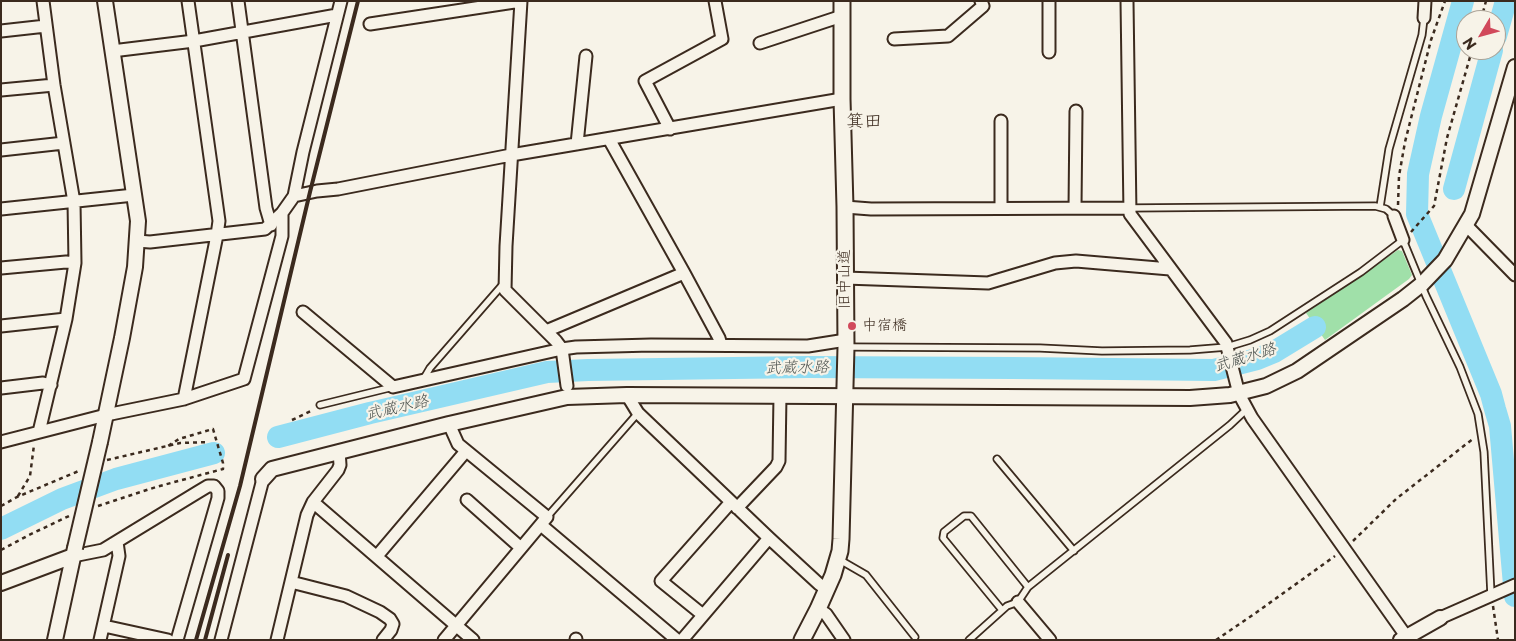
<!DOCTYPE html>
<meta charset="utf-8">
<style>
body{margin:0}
#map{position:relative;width:1516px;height:641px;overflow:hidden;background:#f7f3e8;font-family:"Playpen Sans",sans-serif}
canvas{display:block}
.frame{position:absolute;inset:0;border:2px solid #3b2a1e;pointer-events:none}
.north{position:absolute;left:1456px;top:10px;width:50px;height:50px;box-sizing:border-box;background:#f7f3e8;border:1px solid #aca397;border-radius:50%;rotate:233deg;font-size:14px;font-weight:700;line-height:20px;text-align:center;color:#3b2a1e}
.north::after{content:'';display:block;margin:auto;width:18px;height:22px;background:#d1495b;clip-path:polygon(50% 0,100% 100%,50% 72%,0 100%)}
</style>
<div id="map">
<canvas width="1516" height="641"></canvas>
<div class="frame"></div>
<div class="north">N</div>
</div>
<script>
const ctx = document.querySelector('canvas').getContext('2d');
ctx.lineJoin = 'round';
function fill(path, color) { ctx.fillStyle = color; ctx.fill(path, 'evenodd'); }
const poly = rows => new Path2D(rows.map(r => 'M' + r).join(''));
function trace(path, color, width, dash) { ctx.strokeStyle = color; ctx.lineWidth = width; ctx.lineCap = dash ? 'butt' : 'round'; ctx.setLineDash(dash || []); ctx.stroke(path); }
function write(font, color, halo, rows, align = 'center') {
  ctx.font = font + ' "Playpen Sans","Klee One",sans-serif'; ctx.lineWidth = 4.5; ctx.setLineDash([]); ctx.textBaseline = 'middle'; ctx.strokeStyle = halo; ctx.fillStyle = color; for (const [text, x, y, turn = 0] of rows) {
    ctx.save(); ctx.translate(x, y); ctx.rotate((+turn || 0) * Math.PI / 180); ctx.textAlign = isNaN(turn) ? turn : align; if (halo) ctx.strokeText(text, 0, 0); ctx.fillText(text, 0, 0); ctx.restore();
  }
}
fill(poly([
 [1398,250,1402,251,1412,275,1409,279,1325,340,1306,313]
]), '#a0e0a9');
trace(poly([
 [1463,1,1431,116,1418,174,1417,214,1491,394,1495,409,1500,426,1515,596],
 [1496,36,1506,1],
 [1454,189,1492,50],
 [278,437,370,413,547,372,588,370,807,367,1013,368,1214,370,1257,359,1274,352,1315,327],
 [1,529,62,499,116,479,214,453]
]), '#92ddf3', 22);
const service = poly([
 [1380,207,1389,149,1422,35,1424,18],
 [1129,208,1375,206,1386,209,1394,216],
 [848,347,1040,348,1102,351,1190,350,1227,347,1250,340,1270,331,1361,272,1403,240,1426,296,1460,367,1478,414,1484,452,1491,595],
 [423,380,430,368,505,282],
 [320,405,393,387],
 [997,459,1074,551],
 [547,517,638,413],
 [840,560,866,575,915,637],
 [1002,610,943,538,944,532,964,516,971,516,1028,587],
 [969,640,1007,606,1018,602,1028,587,1230,425,1247,409]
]);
const minor = poly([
 [238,1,266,208,271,225],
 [521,1,506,246,505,290,556,341,562,349,567,386],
 [1049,1,1049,52],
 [1127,1,1130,214,1226,343,1239,394,1252,418,1406,636],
 [1424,18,1425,1],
 [370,24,521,1],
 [1,31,46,26],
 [894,39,948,36,983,6,981,1],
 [760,43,842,16],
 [112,51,194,41,337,15],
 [1,90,54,85],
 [670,129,645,81,722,39,715,1],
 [609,139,684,273,719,338,721,345],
 [577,144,586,56],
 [1,150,64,143],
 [294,196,317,191,338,189,511,155,842,99],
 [845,207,871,209,1129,208],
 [1001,208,1001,121],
 [1075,208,1076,111],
 [1,209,134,195],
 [1394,216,1403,240],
 [1466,225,1515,275],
 [137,241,150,242,265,229,282,213,294,196,303,152,341,1],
 [1,268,66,262,75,263],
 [845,278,988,283,1055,263,1076,261,1170,269],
 [303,312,393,387,562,349,576,347,651,345,808,346,846,340],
 [1,326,66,319],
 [546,331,684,273],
 [1,388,43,383,51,385],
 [627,395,638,413,769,538,819,584,826,589],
 [184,399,217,235,219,221,188,1],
 [39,432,66,319,75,263,74,202,54,85,43,1],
 [1,442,106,415,184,399,244,379,282,236,282,213],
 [467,500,521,548],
 [313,502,473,640],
 [737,508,776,467,779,461,780,395],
 [541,525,677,640],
 [73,556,103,550,198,492,208,486,214,486,218,491,218,498,177,640],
 [377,556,466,451],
 [291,582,346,596,380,612,390,619,393,624,391,630,383,640],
 [1018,602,1050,640],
 [818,609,826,614,844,640],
 [703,615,661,581,731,502],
 [1440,618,1515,585],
 [104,626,168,640],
 [100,640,119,556,117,542],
 [221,640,263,479],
 [277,640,307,515,313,502,338,470,340,465,339,451],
 [444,640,547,517,458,444,449,424],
 [576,640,576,639],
 [682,640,769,538]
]);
const tertiary = poly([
 [100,442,122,338,135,267,138,221,105,1],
 [263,479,272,469,449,424,567,397,627,395,1190,398,1230,395,1266,386,1297,371,1403,299,1422,284,1445,260,1472,214,1515,67],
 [1,583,73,556],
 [55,640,75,548],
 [1401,640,1440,618]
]);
const secondary = poly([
 [802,640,818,609,833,575,840,551,841,539,846,347,845,207,842,99,842,1]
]);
trace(service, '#3b2a1e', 9);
trace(minor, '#3b2a1e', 15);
trace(tertiary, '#3b2a1e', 18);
trace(secondary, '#3b2a1e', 19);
trace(poly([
 [1481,20,1486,1],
 [1398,205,1399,176,1405,142,1431,40,1445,1],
 [1411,232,1434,206,1447,138,1472,50],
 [292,420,313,410],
 [107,460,180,443,209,442],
 [18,496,30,476,34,445],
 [1,506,17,497,81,470],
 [98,506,156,487,223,469,223,463,213,429,179,439,168,446],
 [1353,541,1396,499,1474,438],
 [1,550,29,535,69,516],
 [1493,606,1498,640],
 [1216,640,1257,612,1335,556]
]), '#3b2a1e', 2.5, [4, 4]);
trace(service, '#f7f3e8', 5.5);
trace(minor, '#f7f3e8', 11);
trace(tertiary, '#f7f3e8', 14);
trace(secondary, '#f7f3e8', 15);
trace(poly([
 [196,640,240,486,310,192,358,1],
 [205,640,228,555]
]), '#3b2a1e', 4);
const tertiaryBridge = poly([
 [75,548,100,442]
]);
trace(tertiaryBridge, '#3b2a1e', 18, []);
trace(tertiaryBridge, '#f7f3e8', 14);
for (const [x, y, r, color] of [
 [852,326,5,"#d1495b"]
]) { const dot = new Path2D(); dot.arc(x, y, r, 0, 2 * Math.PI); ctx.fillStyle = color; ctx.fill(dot); trace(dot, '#f7f3e8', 2); }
write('15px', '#3b2a1e', '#f7f3e8', [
 ["旧中山道",845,279,-90]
]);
write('15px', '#3b2a1e', '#f7f3e8', [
 ["中宿橋",862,326]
], 'left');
write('italic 16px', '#515753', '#f7f3e8', [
 ["武蔵水路",1245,358,-17],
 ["武蔵水路",797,368,-1],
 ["武蔵水路",397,408,-13]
]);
write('18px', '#3b2a1e', '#f7f3e8', [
 ["箕田",864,122]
]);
</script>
